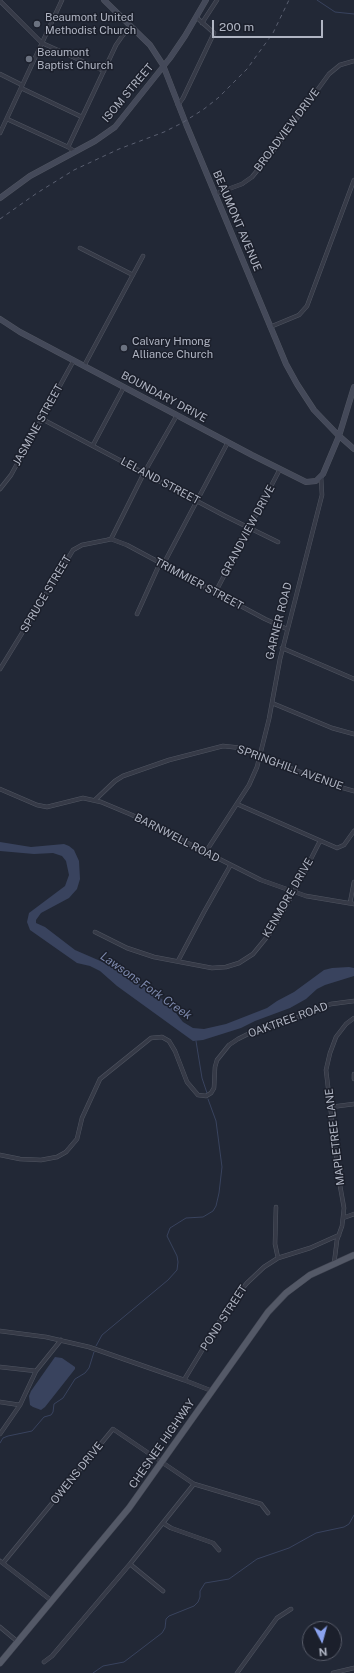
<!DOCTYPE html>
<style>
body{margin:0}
#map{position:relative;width:354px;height:1673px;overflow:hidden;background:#222836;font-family:"Public Sans",sans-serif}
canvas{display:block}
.north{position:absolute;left:302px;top:1621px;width:40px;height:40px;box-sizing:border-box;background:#1b1f2b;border:1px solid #575b68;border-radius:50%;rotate:174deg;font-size:11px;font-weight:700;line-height:16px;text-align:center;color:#b0b5c3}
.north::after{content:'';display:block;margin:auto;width:14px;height:18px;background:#8aa2ee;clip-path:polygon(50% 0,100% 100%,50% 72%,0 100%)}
.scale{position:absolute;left:212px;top:20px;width:111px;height:18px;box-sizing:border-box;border:2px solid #b0b5c3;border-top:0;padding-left:5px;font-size:12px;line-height:14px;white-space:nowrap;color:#b0b5c3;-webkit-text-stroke:3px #1b1f2b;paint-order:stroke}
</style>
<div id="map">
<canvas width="354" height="1673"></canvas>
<div class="north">N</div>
<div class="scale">200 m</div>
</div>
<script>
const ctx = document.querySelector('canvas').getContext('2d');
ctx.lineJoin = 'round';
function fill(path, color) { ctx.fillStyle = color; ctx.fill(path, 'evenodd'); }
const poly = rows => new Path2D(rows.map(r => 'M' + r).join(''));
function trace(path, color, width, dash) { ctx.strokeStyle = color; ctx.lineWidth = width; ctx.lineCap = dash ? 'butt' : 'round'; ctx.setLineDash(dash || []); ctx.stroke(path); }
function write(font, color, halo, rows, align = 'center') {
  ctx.font = font + ' "Public Sans",sans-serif'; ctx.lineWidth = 3; ctx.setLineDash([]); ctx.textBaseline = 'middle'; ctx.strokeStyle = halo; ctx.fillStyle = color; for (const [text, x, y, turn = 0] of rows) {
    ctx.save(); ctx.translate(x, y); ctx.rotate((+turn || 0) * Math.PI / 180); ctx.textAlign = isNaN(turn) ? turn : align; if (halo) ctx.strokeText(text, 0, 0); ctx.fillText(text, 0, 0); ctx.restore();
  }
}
fill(poly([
 [0,842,31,847,64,844,69,846,74,850,79,861,80,879,77,889,69,898,41,913,36,920,36,923,45,927,75,950,105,963,156,994,172,1008,183,1022,193,1028,204,1029,226,1024,267,1008,277,1001,294,992,324,970,332,968,349,967,354,968,354,976,325,985,317,989,306,999,290,1008,255,1021,241,1028,203,1040,193,1041,117,986,100,971,90,966,77,963,30,930,27,922,29,913,65,886,69,875,66,861,62,856,53,853,34,854,0,851],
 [55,1357,62,1358,75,1367,75,1369,45,1407,41,1410,33,1407,30,1405,29,1396,31,1391]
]), '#39435e');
trace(poly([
 [317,0,335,12,354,14],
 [196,1041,202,1078,207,1093],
 [96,1346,102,1335,168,1280,177,1270,178,1262,177,1256,167,1236,170,1228,186,1218,203,1217,213,1211,216,1206,219,1193,222,1167,216,1121,208,1099],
 [0,1443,3,1438,8,1436,32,1431,44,1417,51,1415,53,1412,54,1404,63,1398,75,1379,85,1373,89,1368,94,1352],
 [93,1673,103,1666,124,1662,162,1633,165,1628,166,1619,169,1616,194,1606,198,1602,200,1597,200,1591,205,1583,229,1579,257,1559,289,1548,316,1533,344,1527,349,1524,354,1515]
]), '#39435e', 1);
const street = poly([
 [0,1,42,43,104,71],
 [202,23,217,0],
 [0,74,22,85],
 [21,88,82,117],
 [178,105,183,98,214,33,196,17],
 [7,119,68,147,74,151],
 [0,133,62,0],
 [68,147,116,45,123,35,132,27],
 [215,194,242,184,252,177,273,151,329,74,340,65,354,61],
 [80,248,133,275],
 [270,327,299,315,307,306,354,180],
 [84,366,143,256],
 [42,419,225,516,278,542],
 [93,445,124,387],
 [0,489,11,475,74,360],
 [111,539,144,473,177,415],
 [163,565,228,442],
 [215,593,280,469],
 [137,614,160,563],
 [282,648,354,679],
 [0,669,73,550,82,545,107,540,111,539,127,545,265,619,287,629],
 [272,703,332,728,354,734],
 [0,789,37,805,47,807,83,798,101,802,132,815,261,880,306,896,354,904],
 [95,800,115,781,123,776,169,760,223,746,242,748,329,784,354,791],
 [237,804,337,848,344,845,354,831],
 [205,853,249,785,257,767,269,719,280,659,322,495,321,477],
 [350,903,354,882],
 [95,932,127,948,154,957,212,968,226,967,239,963,253,954,271,932,294,892,320,841],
 [178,961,204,912,230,866],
 [354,1074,354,1079],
 [331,1107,354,1104],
 [0,1155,20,1159,41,1160,57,1157,66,1152,77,1139,82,1118,100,1079,151,1038,162,1037,169,1041,175,1051,187,1082,198,1095,206,1096,211,1093,214,1088,215,1067,217,1060,229,1045,238,1039,254,1031,291,1020,320,1008,331,1004,354,1001],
 [276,1207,275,1244,278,1258],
 [343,1218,354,1214],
 [334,1264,337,1240,342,1226,344,1208,339,1180,326,1070,330,1053,336,1037,346,1024,354,1018],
 [0,1331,46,1337,89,1347,184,1380,212,1391],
 [0,1367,36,1371],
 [184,1380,232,1301,247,1283,264,1267,278,1258,310,1248,339,1235],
 [0,1402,20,1405],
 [0,1434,20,1405,36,1371,61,1340],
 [163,1523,171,1528,213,1543,219,1550],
 [0,1561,52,1601],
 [3,1563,113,1429,194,1484,261,1504,268,1513],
 [130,1564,163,1591],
 [0,1627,18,1642],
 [44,1662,52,1656,130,1564,194,1484],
 [237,1673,277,1618,291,1609],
 [333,1673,354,1668]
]);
const secondary = poly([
 [104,0,150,45,163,65,186,124,286,364,297,384,314,410,337,434,354,449],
 [0,198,30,176,95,141,115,127,170,58,185,36,206,0],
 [0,319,20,332,252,455,306,482,316,481,323,474,339,436,354,387]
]);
const primary = poly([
 [0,1663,129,1508,268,1312,286,1293,310,1275,354,1255]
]);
trace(street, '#505561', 4.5);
trace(secondary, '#505561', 6);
trace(primary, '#3f4350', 7);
trace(street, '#363a47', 3.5);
trace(secondary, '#444959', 5);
trace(primary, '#545967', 6);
trace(poly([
 [0,219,37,193,74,170,119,149,164,132,182,123,204,109,218,98,247,69,273,33,289,0]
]), '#5a5f70', 1, [4, 4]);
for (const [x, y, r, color] of [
 [37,24,4,"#6b7280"],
 [29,59,4,"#6b7280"],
 [124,348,4,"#6b7280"]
]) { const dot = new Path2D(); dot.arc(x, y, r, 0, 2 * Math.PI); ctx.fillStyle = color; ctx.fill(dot); trace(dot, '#1b1f2b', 1.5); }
write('11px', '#b0b5c3', '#1b1f2b', [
 ["Beaumont United",45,18],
 ["Methodist Church",45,31],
 ["Beaumont",37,53],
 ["Baptist Church",37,66],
 ["Calvary Hmong",132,342],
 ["Alliance Church",132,355]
], 'left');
write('11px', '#b0b5c3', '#1b1f2b', [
 ["ISOM STREET",128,93,-50],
 ["BROADVIEW DRIVE",287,130,-53],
 ["BEAUMONT AVENUE",237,221,67],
 ["BOUNDARY DRIVE",164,397,28],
 ["JASMINE STREET",38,425,-61],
 ["LELAND STREET",160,481,28],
 ["GRANDVIEW DRIVE",248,531,-62],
 ["TRIMMIER STREET",199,584,28],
 ["SPRUCE STREET",46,594,-59],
 ["GARNER ROAD",279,621,-76],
 ["SPRINGHILL AVENUE",290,768,20],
 ["BARNWELL ROAD",177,838,27],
 ["KENMORE DRIVE",288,898,-60],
 ["OAKTREE ROAD",288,1020,-20],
 ["MAPLETREE LANE",335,1137,-97],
 ["POND STREET",224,1318,-57],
 ["CHESNEE HIGHWAY",162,1444,-55],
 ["OWENS DRIVE",77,1473,-51]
]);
write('italic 12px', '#7b87aa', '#1b1f2b', [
 ["Lawsons Fork Creek",146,986,35]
]);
</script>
